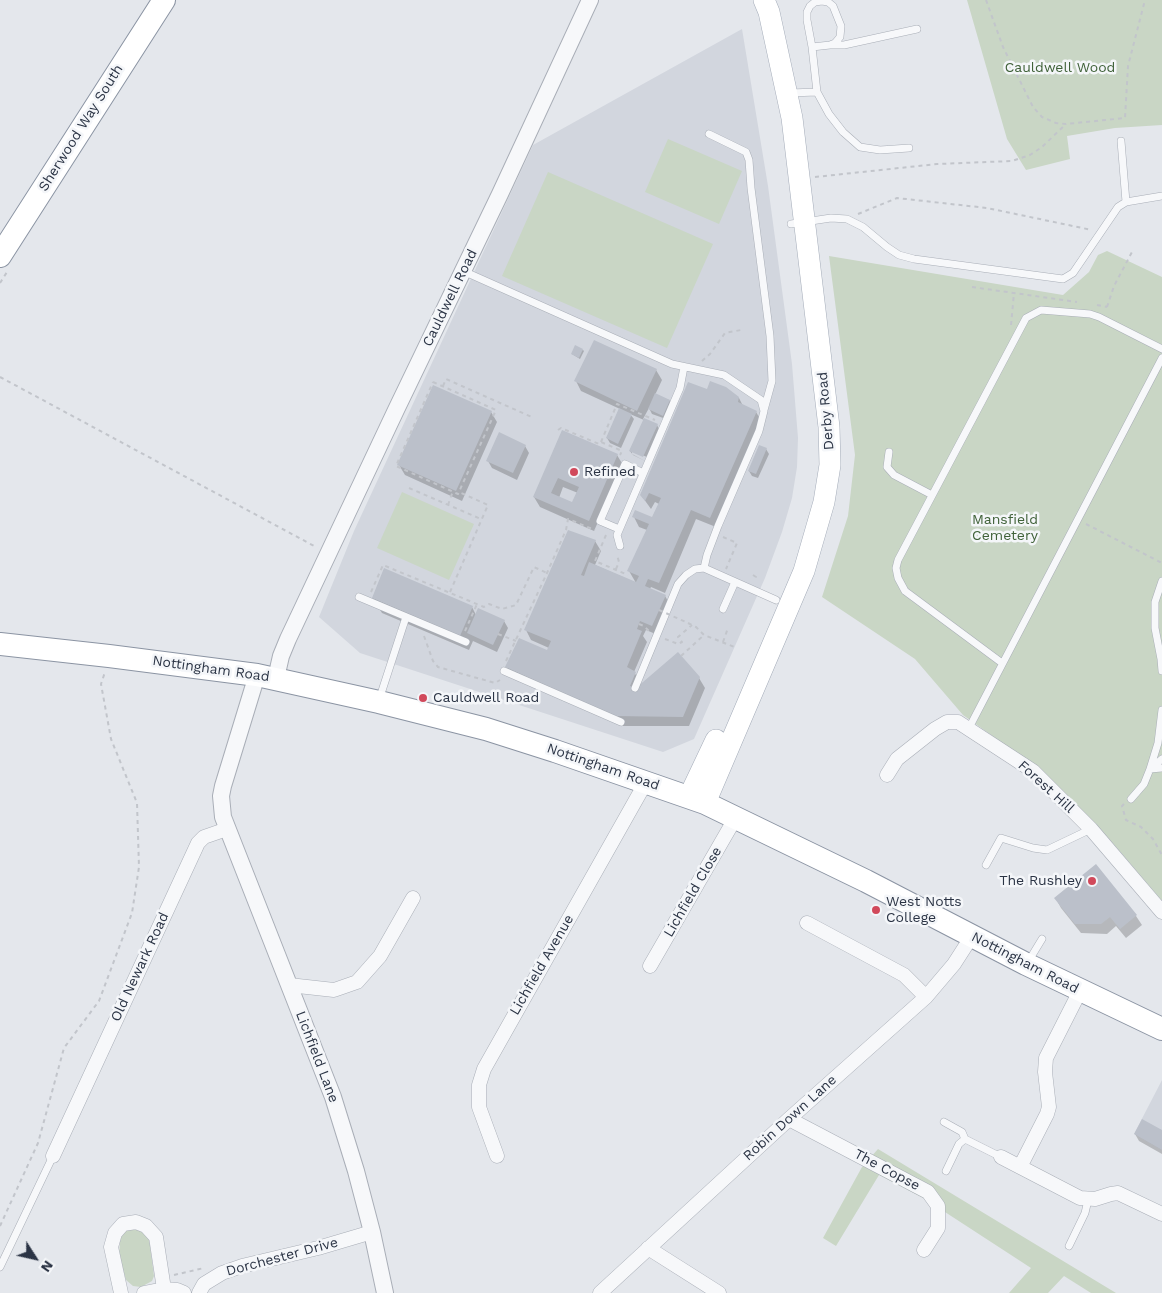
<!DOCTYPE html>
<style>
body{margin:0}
#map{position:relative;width:1162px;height:1293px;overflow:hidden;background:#e4e7ec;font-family:"Work Sans",sans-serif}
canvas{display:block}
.north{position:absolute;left:10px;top:1233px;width:50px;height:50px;-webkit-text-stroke:4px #f4f6f9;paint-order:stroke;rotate:125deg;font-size:14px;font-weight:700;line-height:20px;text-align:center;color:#2b3445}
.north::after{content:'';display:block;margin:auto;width:18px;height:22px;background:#2b3445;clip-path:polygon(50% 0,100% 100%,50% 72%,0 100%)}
</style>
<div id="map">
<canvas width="1162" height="1293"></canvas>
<div class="north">N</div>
</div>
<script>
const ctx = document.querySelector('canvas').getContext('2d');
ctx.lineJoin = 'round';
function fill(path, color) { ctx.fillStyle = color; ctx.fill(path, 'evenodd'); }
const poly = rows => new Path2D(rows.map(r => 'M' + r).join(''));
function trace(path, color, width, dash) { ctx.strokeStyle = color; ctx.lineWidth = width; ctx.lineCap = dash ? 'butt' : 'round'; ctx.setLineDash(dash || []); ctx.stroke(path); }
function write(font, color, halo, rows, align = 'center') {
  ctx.font = font + ' "Work Sans",sans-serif'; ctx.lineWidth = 5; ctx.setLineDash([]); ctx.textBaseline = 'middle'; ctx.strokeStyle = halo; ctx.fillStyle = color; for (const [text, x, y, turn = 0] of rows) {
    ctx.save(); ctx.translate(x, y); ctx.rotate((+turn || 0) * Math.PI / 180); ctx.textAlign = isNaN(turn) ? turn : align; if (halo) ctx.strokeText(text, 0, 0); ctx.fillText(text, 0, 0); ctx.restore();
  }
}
fill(poly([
 [742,29,768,186,792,364,798,438,797,467,792,498,782,532,765,578,694,739,663,752,360,653,319,617,354,531,533,145],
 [1162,1080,1162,1150,1134,1134]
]), '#d2d6de');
fill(poly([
 [967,0,1162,0,1162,125,1115,128,1067,136,1070,159,1026,170,1007,139],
 [668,139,742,171,719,224,645,192],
 [548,172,713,244,667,348,502,276],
 [1107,251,1162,277,1162,901,1110,840,1036,767,963,715,915,659,822,597,848,516,855,455,829,256,1063,295,1089,272,1098,255],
 [402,492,474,524,449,580,377,548],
 [878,1149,1116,1293,1091,1293,1064,1276,1048,1293,1009,1293,1031,1268,925,1199,879,1175,836,1246,823,1238,862,1167],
 [128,1229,137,1230,145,1233,149,1238,154,1276,152,1281,141,1287,133,1286,126,1280,119,1256,120,1241,122,1234]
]), '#c9d6c5');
fill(poly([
 [583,350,584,351,580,359,572,354],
 [656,370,662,380,655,395,669,400,672,405,666,419,652,414,649,408,643,419,657,425,659,429,647,457,632,451,632,454,645,461,633,455,630,451,644,420,630,414,634,419,621,448,610,443,607,438,620,409,581,391,576,381],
 [708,391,739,398,743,406,756,412,762,422,716,527,696,519,665,593,651,587,650,589,665,596,671,606,658,635,646,630,643,636,647,642,634,672,642,685,699,678,705,688,689,726,621,726,512,676,507,667,548,651,549,648,531,640,526,630,595,541,601,551,595,565,636,583,629,571,647,530,639,527,634,517,652,519,659,504,655,502,651,509,641,495],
 [491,412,497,422,462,501,405,475,399,465],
 [562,432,617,455,623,465,594,531,540,507,534,497],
 [563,487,578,493,573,504,559,498],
 [525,446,529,453,517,480,492,468,488,461],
 [766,449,769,454,758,478,752,476,749,471],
 [373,598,472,607,476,615,504,621,508,628,497,652,473,641,469,650,382,613],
 [1056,899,1136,916,1142,925,1126,938,1116,926,1107,934,1081,933,1061,908],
 [1162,1132,1162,1154,1139,1141,1135,1134]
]), '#0003');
fill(poly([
 [594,340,657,369,637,411,574,381],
 [575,345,583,349,579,358,571,354],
 [710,381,726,387,739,397,738,402,757,411,710,518,691,510,659,583,648,579,645,586,666,595,652,626,640,621,637,629,642,631,627,667,636,672,630,686,636,688,678,652,700,677,683,717,614,716,505,667,519,638,547,650,551,641,524,630,568,530,596,540,581,575,584,576,589,562,636,582,639,576,627,571,649,524,632,517,635,510,652,517,661,498,649,493,645,501,640,495,688,382,707,389],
 [433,385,492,411,456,491,397,465],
 [655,393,670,400,663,416,648,409],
 [619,408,632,414,618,444,606,438],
 [644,418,658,424,643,457,629,451],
 [562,430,618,454,589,521,533,497],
 [558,478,579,487,572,502,551,493],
 [499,432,526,445,513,473,486,461],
 [759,445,767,448,756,474,748,471],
 [384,568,473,606,460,636,372,598],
 [478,608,505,620,493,645,467,633],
 [1096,864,1137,915,1120,929,1110,917,1101,924,1075,924,1054,898],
 [1142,1119,1162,1130,1162,1150,1134,1134]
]), '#bbc0ca');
const service = poly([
 [830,45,844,45,917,29],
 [812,47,830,45,835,43,840,37,841,26,833,6,828,2,822,1,815,2,810,6,807,12,807,20,812,47,817,92],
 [790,93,817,92,829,114,843,132,860,147,880,150,909,148],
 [709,134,746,152,749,160,751,188,770,336,772,381,764,410],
 [1126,202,1162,196],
 [791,224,831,218,847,219,863,227,887,247,899,255,914,259,1063,279,1073,273,1118,207,1126,202,1121,141],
 [463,271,672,364,724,375,761,400,764,411,759,431,718,526,707,555,704,568],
 [889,452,887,467,894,475,932,495],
 [619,529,600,521,625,464,643,473],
 [620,546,617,535,680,388,684,367],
 [1162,581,1155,602,1155,628,1161,659,1162,671],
 [359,597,466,642],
 [723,609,735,582],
 [1002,663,905,591,898,578,896,568,898,560,1026,318,1041,310,1090,314,1099,317,1162,349],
 [504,671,621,722],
 [635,688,678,584,686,575,695,569,704,568,776,600],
 [379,700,406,617],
 [1162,710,1158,743,1150,769,1162,768],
 [969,728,1162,358],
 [1131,799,1144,784,1150,769,1162,759],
 [986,865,1001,838,1033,848,1047,850,1091,829],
 [1028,962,1042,939],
 [944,1122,962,1132,965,1139],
 [946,1171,959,1144,965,1139,1001,1157],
 [1069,1246,1085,1213,1088,1200],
 [0,1267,53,1156]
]);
const minor = poly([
 [887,775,897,759,935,729,947,722,958,722,1033,771,1091,829,1162,912],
 [807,923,904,975,926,997],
 [650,966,736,817],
 [289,985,334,990,357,982,380,956,413,898],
 [789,1119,928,1192,938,1206,938,1228,924,1250],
 [53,1156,198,843,204,837,227,829],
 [497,1156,479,1107,479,1085,484,1069,646,782],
 [1001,1157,1080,1198,1095,1199,1111,1194,1118,1193,1162,1214],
 [1020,1167,1047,1114,1049,1107,1045,1072,1046,1058,1080,991],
 [648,1248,719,1293],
 [121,1293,111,1247,115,1233,123,1224,136,1222,146,1226,156,1237,164,1289],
 [144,1293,164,1289,177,1290,184,1293],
 [199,1293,204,1284,222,1273,242,1266,318,1248,372,1232],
 [600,1293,789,1119,926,997,954,964,972,936]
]);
const tertiary = poly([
 [257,675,223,786,221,796,223,817,333,1097,356,1171,372,1232,385,1293],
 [276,678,281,656,288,639,396,410,500,194,590,0]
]);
const primary = poly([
 [689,797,716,740],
 [705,803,804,571,824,502,830,465,829,427,792,118,769,12,764,0]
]);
const trunk = poly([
 [0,256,164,0],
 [0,644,109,656,257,675,379,702,486,729,555,751,705,803,866,881,1026,964,1162,1029]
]);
trace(service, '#a9aeb7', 8);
trace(minor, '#a9aeb7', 15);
trace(tertiary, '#a9aeb7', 18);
trace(primary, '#a3abb8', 22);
trace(trunk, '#8b94a3', 24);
trace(poly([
 [986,0,1003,47,1033,107,1042,117,1056,123,1066,124,1125,118,1128,66,1145,0],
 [815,177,937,164,1012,161,1030,155,1042,147,1066,124],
 [858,214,897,198,987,208,1092,230],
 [0,283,7,272],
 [972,287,1077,302],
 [1097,305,1107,307],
 [1107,307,1114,286,1132,252],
 [1011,325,1014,293],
 [702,361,710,354,725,333,741,330],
 [0,377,316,547],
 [433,382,496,410,458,494,396,466,433,382],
 [443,386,446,379,534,418],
 [558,430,561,428,599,444,601,442,622,451,620,455],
 [601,442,617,404,655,420],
 [409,488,481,519],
 [448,505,453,491],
 [1086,524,1162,563],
 [606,535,595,561,628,575],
 [723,537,737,543,726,569],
 [616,569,619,562,617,555],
 [753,575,756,577,754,581],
 [371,592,383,565,484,607,489,604,502,609,516,605,534,567,547,573],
 [450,592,488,505,459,492],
 [688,623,696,627,704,635,737,648],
 [639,624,644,626,649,631],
 [465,631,477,604],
 [498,634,516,641],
 [424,636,433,661,438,667,495,683,500,680],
 [665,639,678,644,682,642,678,637,692,625],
 [723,642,728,628],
 [681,656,704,635],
 [506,661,547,573,566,530,568,519,595,530],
 [1124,804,1122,806,1126,820,1141,827,1153,839,1162,855],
 [0,1226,38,1143,64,1048,99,1001,132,913,139,867,137,803,111,739,101,684,105,672],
 [174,1275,204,1268]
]), '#c2c5cb', 2, [4, 4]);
trace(service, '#f7f8fa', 7);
trace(minor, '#f7f8fa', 14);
trace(tertiary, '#f7f8fa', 16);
trace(primary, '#fff', 21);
trace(trunk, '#fff', 22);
trace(poly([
 [659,610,688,623]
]), '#c2c5cb', 2, [4, 4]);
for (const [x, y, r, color] of [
 [574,472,5,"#d1495b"],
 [423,698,5,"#d1495b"],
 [1092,881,5,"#d1495b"],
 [876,910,5,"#d1495b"]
]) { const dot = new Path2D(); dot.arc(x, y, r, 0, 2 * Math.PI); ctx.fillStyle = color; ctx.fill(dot); trace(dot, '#f4f6f9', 2); }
write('14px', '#3f6138', '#f4f6f9', [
 ["Cauldwell Wood",1060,68],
 ["Mansfield",1005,520],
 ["Cemetery",1005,536]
]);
write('14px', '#2b3445', '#f4f6f9', [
 ["Sherwood Way South",81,128,-58],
 ["Cauldwell Road",450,298,-64],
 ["Derby Road",826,411,-95],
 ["Nottingham Road",211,669,8],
 ["Nottingham Road",603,767,19],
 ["Forest Hill",1046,787,42],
 ["Lichfield Close",693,892,-60],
 ["Nottingham Road",1025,963,27],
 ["Lichfield Avenue",542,965,-60],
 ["Old Newark Road",140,967,-65],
 ["Lichfield Lane",317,1057,69],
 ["Robin Down Lane",790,1118,-42],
 ["The Copse",887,1170,28],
 ["Dorchester Drive",282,1257,-15]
]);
write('14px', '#2b3445', '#f4f6f9', [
 ["Refined",584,472],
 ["Cauldwell Road",433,698],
 ["The Rushley",1082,881,"right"],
 ["West Notts",886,902],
 ["College",886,918]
], 'left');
</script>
